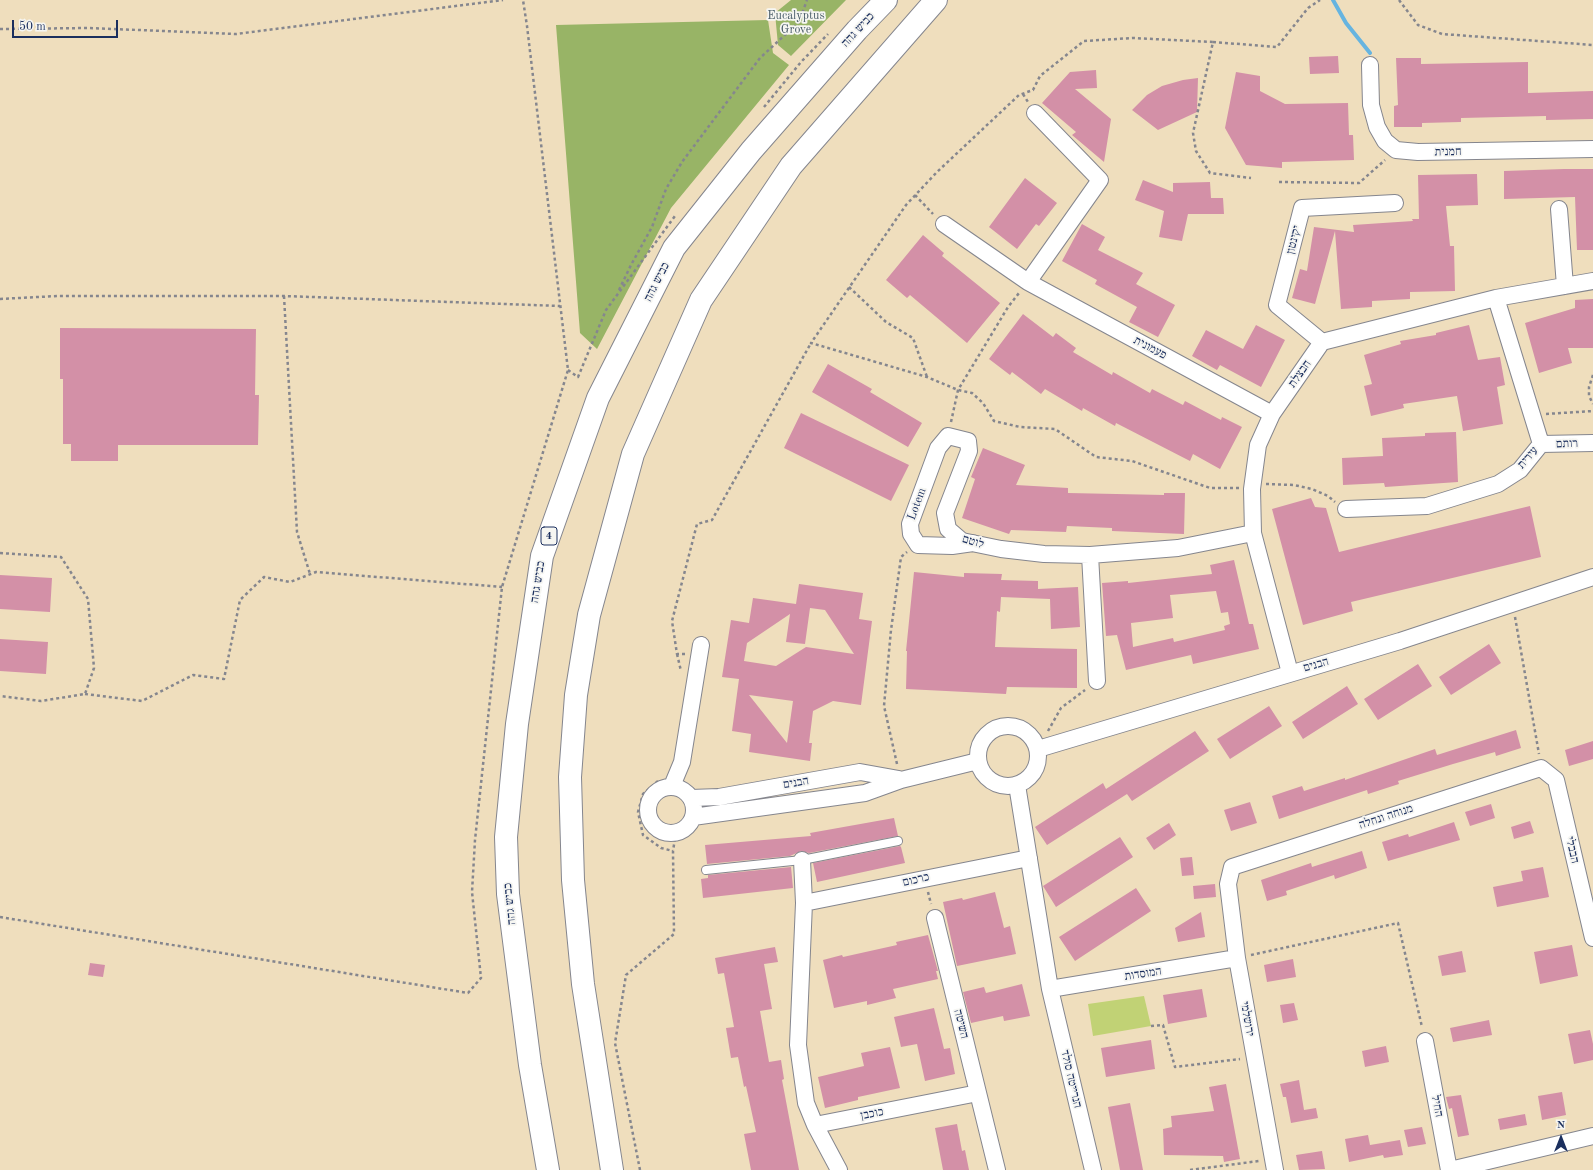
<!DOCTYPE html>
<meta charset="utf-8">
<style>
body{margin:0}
#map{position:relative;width:1593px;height:1170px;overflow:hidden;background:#efdebd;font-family:"Old Standard TT",serif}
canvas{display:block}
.north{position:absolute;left:1541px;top:1118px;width:40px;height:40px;-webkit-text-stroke:3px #f6f6f2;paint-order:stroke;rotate:0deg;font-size:11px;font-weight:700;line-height:16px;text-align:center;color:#1b2f5e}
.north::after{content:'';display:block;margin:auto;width:14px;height:18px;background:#1b2f5e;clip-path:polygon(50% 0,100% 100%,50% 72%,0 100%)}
.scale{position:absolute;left:12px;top:20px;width:106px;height:18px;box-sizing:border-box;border:2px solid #1b2f5e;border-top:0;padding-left:5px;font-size:12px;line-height:14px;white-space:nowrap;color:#1b2f5e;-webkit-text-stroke:3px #f6f6f2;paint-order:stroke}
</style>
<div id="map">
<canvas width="1593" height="1170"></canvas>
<div class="north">N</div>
<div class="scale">50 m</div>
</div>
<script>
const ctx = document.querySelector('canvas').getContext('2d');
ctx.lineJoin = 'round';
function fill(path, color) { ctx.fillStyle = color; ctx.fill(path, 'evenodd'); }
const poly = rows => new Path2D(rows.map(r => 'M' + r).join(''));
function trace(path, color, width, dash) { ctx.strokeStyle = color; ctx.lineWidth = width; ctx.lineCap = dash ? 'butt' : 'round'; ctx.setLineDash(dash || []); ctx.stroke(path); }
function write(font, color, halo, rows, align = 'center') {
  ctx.font = font + ' "Old Standard TT","Frank Ruhl Libre",serif'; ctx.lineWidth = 3.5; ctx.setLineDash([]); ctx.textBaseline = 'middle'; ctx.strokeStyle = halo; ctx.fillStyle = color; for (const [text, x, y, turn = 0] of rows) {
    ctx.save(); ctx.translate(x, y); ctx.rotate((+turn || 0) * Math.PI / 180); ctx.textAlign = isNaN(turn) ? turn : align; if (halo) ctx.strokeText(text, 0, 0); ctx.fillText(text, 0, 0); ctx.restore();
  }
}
fill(poly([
 [1144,996,1151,1026,1093,1036,1088,1004]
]), '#c1d275');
fill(poly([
 [791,0,846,0,791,56,778,45,775,13],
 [768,20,773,53,789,65,671,208,597,349,580,333,556,25]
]), '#98b466');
trace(poly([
 [1333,0,1346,23,1370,53]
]), '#66b4e0', 4);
fill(poly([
 [1338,56,1339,73,1310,74,1309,57],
 [1396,58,1421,58,1421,64,1528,62,1528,93,1593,91,1593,119,1546,120,1546,116,1461,118,1461,122,1422,123,1422,127,1394,127,1394,106,1398,105],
 [1096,70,1097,88,1075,89,1111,119,1104,162,1072,135,1076,132,1042,103,1070,72],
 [1236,72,1260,76,1260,91,1285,104,1348,103,1349,135,1353,135,1354,160,1282,162,1282,168,1246,165,1225,128],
 [1198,78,1197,112,1158,130,1132,110,1147,95,1162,86,1183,80],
 [1564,169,1593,169,1593,250,1577,250,1575,197,1504,199,1504,171],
 [1477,174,1478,205,1446,206,1450,246,1454,246,1455,291,1410,292,1410,299,1372,301,1372,307,1341,309,1335,231,1315,304,1292,298,1300,269,1307,271,1314,227,1354,232,1353,225,1413,221,1412,219,1419,219,1418,175],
 [1025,178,1057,203,1039,226,1036,224,1017,249,989,227],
 [1143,180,1173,192,1173,183,1210,182,1211,198,1223,198,1224,214,1188,214,1182,241,1159,237,1164,211,1135,200],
 [1082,224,1105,237,1098,250,1143,273,1136,284,1175,305,1158,337,1129,322,1137,307,1095,284,1097,280,1062,261],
 [923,235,944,253,942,256,1000,303,967,343,910,295,907,298,886,280],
 [1593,299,1593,348,1568,348,1572,363,1539,373,1525,323,1575,308,1575,300],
 [1023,314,1053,337,1056,333,1076,348,1073,352,1112,375,1113,372,1150,393,1152,389,1183,405,1185,401,1221,420,1222,417,1242,427,1220,469,1193,454,1190,461,1116,423,1115,426,1083,408,1082,411,1045,389,1041,394,1012,372,1010,375,989,359],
 [1256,325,1285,340,1261,387,1220,365,1217,370,1192,356,1206,330,1243,349],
 [1469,325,1478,360,1500,357,1505,385,1497,387,1503,424,1463,431,1457,396,1403,404,1404,408,1371,416,1364,386,1372,384,1364,355,1401,344,1400,341,1436,335,1436,333],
 [60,328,256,329,255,395,259,395,258,445,118,445,118,461,71,461,71,444,63,444,63,379,60,379],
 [828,364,872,389,870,392,922,423,908,447,812,392],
 [801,413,909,465,891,501,784,448],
 [1456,432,1458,482,1385,487,1384,483,1343,485,1342,458,1383,456,1382,438,1425,436,1425,433],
 [983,448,1025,465,1016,485,1068,488,1068,493,1164,495,1164,493,1185,493,1184,534,1112,531,1112,528,1067,526,1066,532,1011,530,1009,534,962,518,975,479,971,477],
 [1311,498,1315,507,1326,508,1339,552,1530,506,1541,557,1351,602,1353,611,1303,625,1272,509],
 [1234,560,1249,624,1253,624,1259,649,1193,664,1191,655,1126,670,1117,635,1106,636,1102,583,1128,581,1128,583,1212,574,1210,565],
 [1216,591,1221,613,1228,612,1230,624,1224,626,1225,630,1174,642,1173,638,1133,647,1131,623,1173,618,1170,595],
 [914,572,964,577,964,573,1002,574,1001,580,1038,581,1038,589,1078,587,1080,627,1051,629,1050,599,1001,597,1000,612,997,611,995,647,1077,649,1077,688,1007,687,1006,694,906,689,907,651,906,651],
 [0,575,52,578,50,612,0,609],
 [799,584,863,593,859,619,872,621,861,705,833,701,813,711,809,743,812,743,810,761,749,752,751,734,732,731,739,679,722,677,731,620,749,623,753,598,796,604],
 [810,608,825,610,854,654,806,647,776,666,744,661,747,643,790,614,786,642,805,644],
 [749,695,793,701,787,743],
 [0,639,48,642,46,674,0,671],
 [1489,644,1501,663,1451,695,1439,677],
 [1418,664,1432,686,1378,720,1364,699],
 [1347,686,1358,704,1303,739,1292,722],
 [1269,706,1282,726,1230,759,1217,739],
 [1516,730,1521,748,1496,756,1495,752,1453,764,1398,781,1399,784,1368,794,1367,790,1279,819,1272,796,1302,786,1304,791,1345,778,1345,780,1435,749,1437,755],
 [1195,731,1209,751,1132,801,1127,794,1047,845,1035,827,1103,783,1106,789],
 [1593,741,1593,759,1569,766,1565,750],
 [1250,802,1257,823,1231,831,1224,810],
 [1491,804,1495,818,1470,826,1465,812],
 [894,818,898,836,809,853,801,851,790,856,707,864,705,845,811,836,810,833],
 [1530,821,1534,833,1514,839,1511,827],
 [1454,822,1460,840,1388,861,1382,842,1408,834,1409,837],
 [1169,823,1176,835,1154,850,1146,838],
 [1120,837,1133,857,1056,907,1043,886],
 [900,846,901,847,905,863,817,882,813,863],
 [1362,851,1367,868,1335,879,1334,875,1286,891,1287,895,1267,901,1261,880,1311,863,1312,867],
 [1192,857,1194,875,1182,876,1180,858],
 [791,867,793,888,703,898,701,879,708,878,708,875],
 [1543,867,1549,897,1497,907,1493,887,1523,881,1521,871],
 [1215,884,1216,897,1194,899,1193,886],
 [1136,888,1151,911,1075,961,1059,937],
 [995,892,1004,928,1010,926,1016,954,957,966,943,902,962,898,963,900],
 [1201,912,1205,937,1178,942,1175,928],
 [928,935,938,971,936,971,938,979,893,989,896,998,867,1005,867,1001,834,1008,823,960,842,955,843,957,897,945,896,942],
 [1572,945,1578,976,1540,984,1534,952],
 [775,947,778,962,764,964,772,1009,760,1011,769,1062,781,1060,784,1079,782,1080,799,1170,751,1170,744,1134,756,1132,746,1086,744,1087,738,1057,731,1058,726,1028,734,1027,724,973,718,974,715,958],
 [1462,951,1466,972,1442,976,1438,956],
 [1293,959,1296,977,1267,982,1264,965],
 [90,963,105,965,103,977,88,975],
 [1022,984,1030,1016,1004,1021,1003,1016,971,1023,963,992,984,987,986,993],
 [1202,989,1207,1017,1168,1024,1163,995],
 [1294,1003,1298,1020,1283,1023,1280,1005],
 [934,1008,944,1049,950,1048,955,1074,925,1081,917,1044,901,1047,894,1017],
 [1489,1020,1492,1035,1453,1042,1450,1028],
 [1590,1030,1593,1044,1593,1060,1574,1064,1568,1034],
 [1151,1040,1155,1069,1106,1077,1101,1048],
 [1386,1046,1389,1062,1365,1067,1362,1051],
 [890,1047,900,1088,858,1097,858,1100,825,1108,818,1077,864,1066,861,1053],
 [1299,1080,1304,1110,1316,1108,1318,1118,1291,1123,1286,1097,1283,1097,1280,1084],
 [1226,1084,1240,1159,1224,1162,1223,1156,1164,1155,1163,1129,1172,1127,1171,1116,1214,1111,1209,1087],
 [1562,1092,1566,1115,1542,1120,1538,1096],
 [1461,1095,1469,1135,1458,1137,1452,1108,1449,1109,1446,1097],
 [1130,1103,1143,1170,1120,1170,1108,1107],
 [1525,1114,1527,1125,1500,1130,1498,1119],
 [957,1124,962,1151,965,1150,969,1170,943,1170,935,1128],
 [1422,1127,1426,1144,1408,1147,1404,1130],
 [1368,1135,1370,1145,1400,1140,1403,1155,1384,1158,1383,1155,1349,1162,1345,1139],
 [1322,1151,1325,1169,1299,1170,1296,1155]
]), '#d390a7');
const lane = poly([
 [706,870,802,860,898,841]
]);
const street = poly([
 [1370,65,1371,105,1377,127,1385,141,1396,150,1418,152,1593,149],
 [1559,209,1565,286],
 [944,224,1028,282,1272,414],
 [1028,282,1100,180,1035,113],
 [1322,342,1277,305,1302,208,1395,203],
 [1541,444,1593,443],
 [1346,509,1427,506,1498,484,1520,470,1541,444,1496,298],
 [973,543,952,546,918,545,911,534,910,524,938,448,948,436,968,441,969,451,945,513,948,529,962,541,1001,549,1044,554,1090,555,1178,548,1253,533],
 [1090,555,1097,681],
 [1290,673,1253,533,1252,489,1258,445,1272,414,1322,342,1496,298,1593,281],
 '978 756a30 30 0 1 1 60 0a30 30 0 1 1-60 0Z',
 [1038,749,1400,641,1593,577],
 [1017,785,1050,989,1093,1170],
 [672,786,682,762,701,645],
 '648 810a23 23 0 1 1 46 0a23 23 0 1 1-46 0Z',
 [691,798,719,797,860,772,899,779],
 [693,817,865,793,901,780,978,761],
 [802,860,804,903],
 [935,918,997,1170],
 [1050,989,1237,958],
 [1425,1041,1449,1170],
 [815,1125,806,1103,798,1045,804,903,1029,858],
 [839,1170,815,1125,978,1093],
 [1275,1170,1237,958,1228,884,1232,867,1541,768,1556,780,1593,938],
 [1450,1170,1593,1136]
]);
const highway = poly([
 [548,1170,530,1065,508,894,506,837,517,724,542,556,598,398,674,248,751,151,857,30,886,0],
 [612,1170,583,984,573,880,570,777,576,695,589,615,633,454,701,300,791,166,936,0]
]);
trace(lane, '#85868e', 10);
trace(street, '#85868e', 18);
trace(highway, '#85868e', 24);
trace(poly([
 [1399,0,1418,25,1442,34,1593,45],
 [0,29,89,28,236,34,503,0],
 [1213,42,1277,47,1308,8,1320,0],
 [1023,94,1028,102],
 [764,107,801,62,828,34],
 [1279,182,1359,183,1385,160],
 [915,195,933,214],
 [849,287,886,322,913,338,927,377],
 [619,290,631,265,652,227,666,189,682,162,760,58,799,22,807,0],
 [284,296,297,532,310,574],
 [0,299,57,296,284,296,560,306],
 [568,370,578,377,606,310,675,216],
 [1593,375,1589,387,1589,396,1593,404],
 [1546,414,1593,411],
 [951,422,958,390,1008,307,1019,293],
 [1266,484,1294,485,1312,489,1328,496,1335,502],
 [1239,488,1210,488,1132,461,1096,457,1055,429,1020,427,994,421,983,403,972,393,958,390,927,377,811,343,906,205,937,172,1019,95,1033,90,1040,76,1084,41,1133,38,1213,42,1193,133,1196,151,1210,173,1251,178],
 [0,553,61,557,88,599,94,668,85,694,41,701,0,696],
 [1515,617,1539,754],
 [677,654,681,671],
 [685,654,677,654,672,621,697,524,712,520,811,343],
 [85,694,142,701,193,675,224,679,240,600,264,577,290,582,316,572,502,587],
 [1048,731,1061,708,1085,690],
 [897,764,884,706,891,630,901,557,907,552],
 [658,781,643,794,638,812,643,835,661,848,673,851],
 [928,892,931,904],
 [0,917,468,993,481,978,472,892,475,840,502,587,568,370,527,26,523,0],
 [1251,955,1398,923,1422,1027],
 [1151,1026,1163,1025,1175,1067,1240,1059],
 [640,1170,615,1043,626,975,674,934,673,851,676,832],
 [1190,1170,1259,1161]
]), '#85868e', 2.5, [3, 3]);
trace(lane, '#fff', 8);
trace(street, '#fff', 16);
trace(highway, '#fff', 22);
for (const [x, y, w] of [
 [549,536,16]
]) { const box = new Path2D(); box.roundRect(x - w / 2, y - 9, w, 18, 3); ctx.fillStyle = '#f6f6f2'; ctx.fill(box); trace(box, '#1b2f5e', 1); }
write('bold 11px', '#1b2f5e', null, [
 ["4",549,536]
]);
write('12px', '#445864', '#f6f6f2', [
 ["Eucalyptus",796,16],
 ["Grove",796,30]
]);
write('12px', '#1b2f5e', '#f6f6f2', [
 ["כביש גהה",858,30,-47],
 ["חמנית",1448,152,-1],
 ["יקינטון",1294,240,-76],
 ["כביש גהה",657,282,-63],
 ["פעמונית",1150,348,28],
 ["חבצלת",1300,374,-55],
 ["רותם",1567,444,-2],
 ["עירית",1528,458,-49],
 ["Lotem",917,504,-70],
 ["לוטם",973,542,17],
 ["כביש גהה",538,582,-81],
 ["הבנים",1316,665,-16],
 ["הבנים",796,783,-10],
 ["מנוחה ונחלה",1386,817,-18],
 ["הבבלי",1572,850,77],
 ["כרכום",916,880,-13],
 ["כביש גהה",510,904,-96],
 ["המוסדות",1143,974,-9],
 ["ירושלמי",1247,1019,80],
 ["השיטה",961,1024,76],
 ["הנרייטה סולד",1071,1079,77],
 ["החיל",1437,1106,79],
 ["כוכבן",872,1114,-11]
]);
</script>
